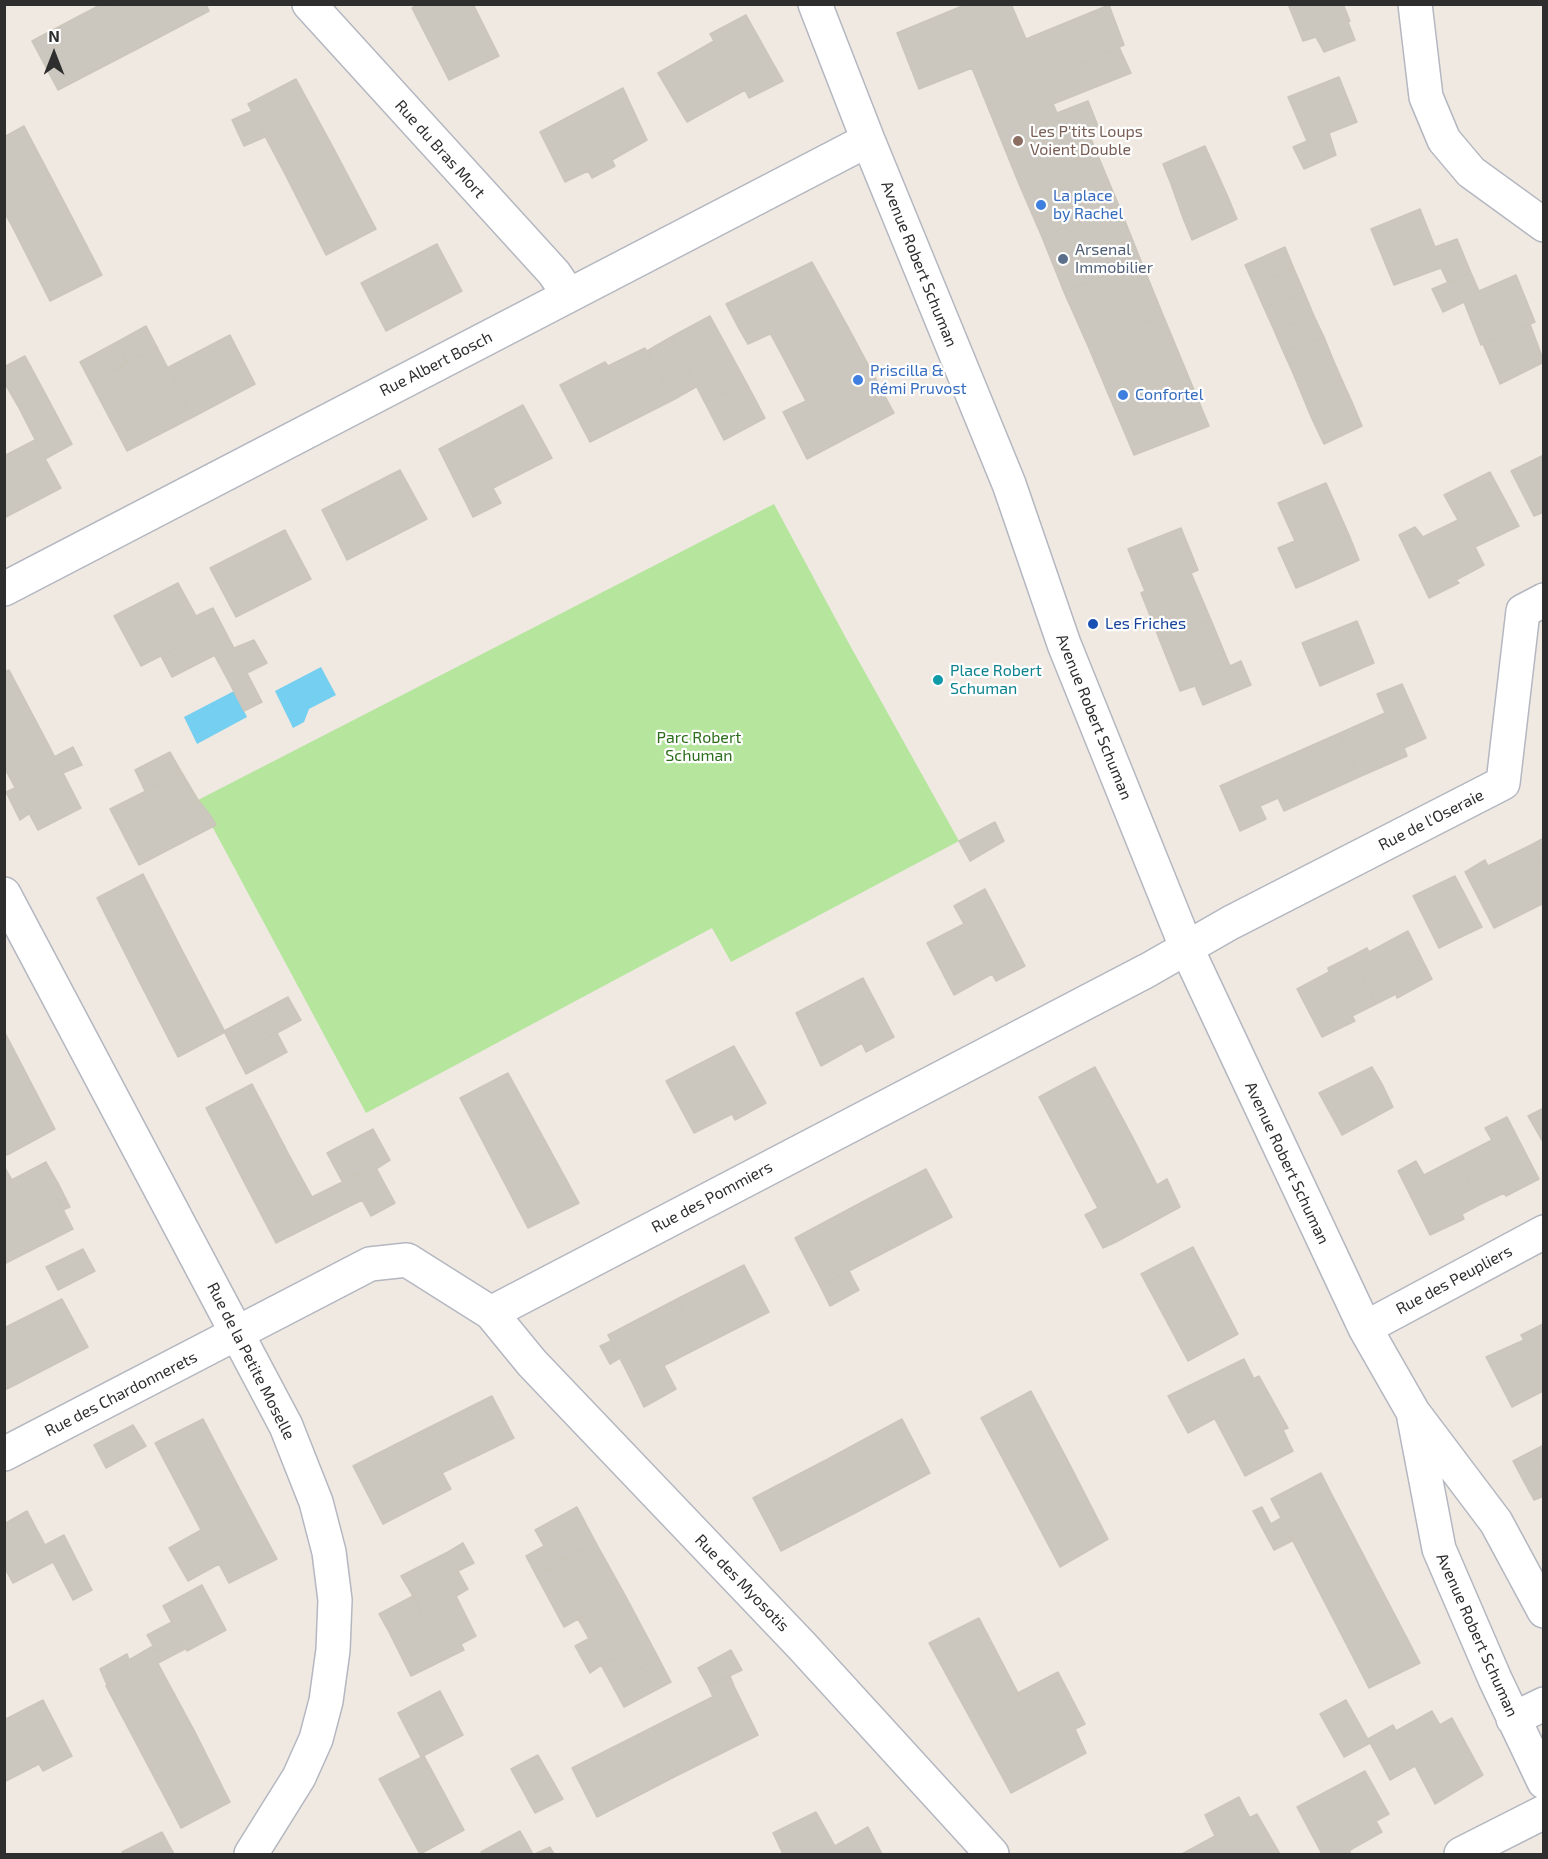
<!DOCTYPE html>
<meta charset="utf-8">
<style>
body{margin:0}
#map{position:relative;width:1548px;height:1859px;overflow:hidden;background:#efe9e1;font-family:"Exo 2",sans-serif}
canvas{display:block}
.frame{position:absolute;inset:0;border:6px solid #2e2e2e;pointer-events:none}
.north{position:absolute;left:24px;top:24px;width:60px;height:60px;-webkit-text-stroke:4px #fff;paint-order:stroke;rotate:0deg;font-size:16px;font-weight:700;line-height:24px;text-align:center;color:#2e2e2e}
.north::after{content:'';display:block;margin:auto;width:21px;height:27px;background:#2e2e2e;clip-path:polygon(50% 0,100% 100%,50% 72%,0 100%)}
</style>
<div id="map">
<canvas width="1548" height="1859"></canvas>
<div class="frame"></div>
<div class="north">N</div>
</div>
<script>
const ctx = document.querySelector('canvas').getContext('2d');
ctx.lineJoin = 'round';
function fill(path, color) { ctx.fillStyle = color; ctx.fill(path, 'evenodd'); }
const poly = rows => new Path2D(rows.map(r => 'M' + r).join(''));
function trace(path, color, width, dash) { ctx.strokeStyle = color; ctx.lineWidth = width; ctx.lineCap = dash ? 'butt' : 'round'; ctx.setLineDash(dash || []); ctx.stroke(path); }
function write(font, color, halo, rows, align = 'center') {
  ctx.font = font + ' "Exo 2",sans-serif'; ctx.lineWidth = 4.5; ctx.setLineDash([]); ctx.textBaseline = 'middle'; ctx.strokeStyle = halo; ctx.fillStyle = color; for (const [text, x, y, turn = 0] of rows) {
    ctx.save(); ctx.translate(x, y); ctx.rotate((+turn || 0) * Math.PI / 180); ctx.textAlign = isNaN(turn) ? turn : align; if (halo) ctx.strokeText(text, 0, 0); ctx.fillText(text, 0, 0); ctx.restore();
  }
}
fill(poly([
 [774,504,847,640,959,841,731,962,712,928,366,1113,198,800]
]), '#b6e59e');
fill(poly([
 [321,667,336,695,309,709,304,722,293,728,275,691],
 [234,691,247,717,197,744,184,717]
]), '#75cff0');
const building = poly([
 [102,4,111,4,135,50,58,90,32,41,102,4],
 [111,4,206,4,209,11,135,50,111,4],
 [418,4,473,4,499,56,449,80,412,8,418,4],
 [967,4,1011,4,1026,39,1109,5,1124,45,987,105,972,68,919,89,897,33,967,4],
 [1288,4,1343,4,1350,21,1348,22,1355,40,1324,52,1316,37,1303,41,1288,4],
 [746,15,783,81,749,98,745,90,687,122,658,73,714,41,710,34,746,15],
 [1119,47,1131,73,1053,104,1057,113,1088,101,1098,126,1088,131,1096,151,1019,184,987,105,1119,47],
 [1339,77,1357,122,1329,133,1336,155,1304,169,1293,147,1307,141,1288,97,1339,77],
 [296,79,335,151,286,176,248,104,296,79],
 [623,88,647,140,612,160,615,166,592,178,588,171,565,182,540,132,623,88],
 [252,111,265,137,244,146,232,120,252,111],
 [24,126,63,200,12,226,4,212,4,137,24,126],
 [1205,146,1214,166,1171,184,1163,164,1205,146],
 [335,151,376,229,326,255,286,176,335,151],
 [1096,151,1119,206,1042,237,1019,184,1096,151],
 [1214,166,1228,197,1183,218,1171,184,1214,166],
 [1228,197,1237,219,1192,240,1183,218,1228,197],
 [63,200,102,275,50,301,12,226,63,200],
 [1119,206,1141,261,1064,292,1042,237,1119,206],
 [1420,209,1435,247,1457,239,1471,273,1448,283,1441,268,1394,285,1371,229,1420,209],
 [437,244,462,291,386,331,361,283,437,244],
 [1285,247,1294,269,1254,285,1245,265,1285,247],
 [1141,261,1163,315,1088,346,1064,292,1141,261],
 [812,262,848,327,785,361,761,316,738,327,726,304,812,262],
 [1294,269,1304,292,1264,308,1254,285,1294,269],
 [1471,273,1479,291,1516,275,1535,322,1481,345,1464,302,1443,312,1432,289,1471,273],
 [1304,292,1314,316,1274,330,1264,308,1304,292],
 [1163,315,1209,426,1134,455,1088,346,1163,315],
 [710,316,746,382,705,403,671,337,710,316],
 [761,316,770,334,748,344,738,327,761,316],
 [1314,316,1324,337,1283,351,1274,330,1314,316],
 [1530,324,1544,362,1500,384,1483,344,1530,324],
 [146,326,157,347,127,362,117,342,146,326],
 [848,327,894,413,807,459,783,412,806,401,785,361,848,327],
 [230,335,255,384,193,417,167,368,230,335],
 [671,337,696,387,673,400,647,351,671,337],
 [1324,337,1332,357,1293,373,1283,351,1324,337],
 [117,342,127,362,91,383,80,362,117,342],
 [157,347,193,417,127,451,91,383,157,347],
 [645,348,673,400,590,442,560,385,605,362,608,366,645,348],
 [25,356,45,393,18,406,4,382,4,367,25,356],
 [1332,357,1342,380,1302,395,1293,373,1332,357],
 [1342,380,1352,402,1312,419,1302,395,1342,380],
 [746,382,765,418,724,440,705,403,746,382],
 [45,393,72,444,45,459,18,406,45,393],
 [1352,402,1362,426,1324,444,1312,419,1352,402],
 [523,405,552,458,493,488,501,503,473,517,439,449,523,405],
 [35,440,61,488,4,518,4,456,35,440],
 [1544,455,1544,512,1534,516,1511,471,1544,455],
 [400,470,427,519,347,560,322,510,400,470],
 [1490,472,1519,526,1475,547,1484,565,1456,580,1459,583,1429,598,1399,535,1415,527,1423,537,1458,520,1444,495,1490,472],
 [1326,483,1349,535,1306,556,1315,580,1296,588,1278,548,1295,541,1278,503,1326,483],
 [1181,528,1190,550,1137,572,1128,549,1181,528],
 [285,530,311,579,236,617,210,568,285,530],
 [1349,535,1359,560,1315,580,1306,556,1349,535],
 [1190,550,1198,570,1191,573,1211,620,1160,641,1141,593,1145,591,1137,572,1190,550],
 [178,583,196,616,213,608,248,675,230,684,203,634,141,666,114,616,178,583],
 [1211,620,1230,666,1241,661,1251,685,1203,705,1195,686,1180,691,1160,641,1211,620],
 [1357,621,1374,663,1320,686,1302,643,1357,621],
 [203,634,215,655,172,677,161,656,203,634],
 [254,640,267,663,247,673,234,648,254,640],
 [9,670,46,740,4,761,4,672,9,670],
 [248,675,262,702,244,711,230,684,248,675],
 [1402,684,1426,738,1404,748,1407,756,1359,777,1340,733,1385,713,1377,694,1402,684],
 [1340,733,1359,777,1284,811,1278,798,1260,806,1266,819,1240,831,1220,786,1340,733],
 [46,740,81,808,38,830,4,767,4,761,46,740],
 [73,747,82,765,63,773,54,757,73,747],
 [170,752,182,773,145,791,135,770,170,752],
 [182,773,198,800,125,838,110,809,182,773],
 [15,788,29,814,20,820,6,792,15,788],
 [198,800,211,816,216,825,139,865,125,838,198,800],
 [995,822,1004,841,970,861,959,841,995,822],
 [1544,838,1544,869,1531,845,1544,838],
 [1531,845,1544,869,1544,903,1494,928,1465,872,1485,860,1488,866,1531,845],
 [143,874,184,954,138,979,97,898,143,874],
 [1455,876,1482,927,1459,938,1432,887,1455,876],
 [1432,887,1459,938,1439,948,1413,896,1432,887],
 [985,889,995,908,964,924,954,906,985,889],
 [995,908,1025,966,996,981,992,974,954,995,927,943,995,908],
 [1408,931,1432,979,1397,998,1396,994,1376,1004,1352,956,1367,948,1369,952,1408,931],
 [184,954,225,1032,178,1057,138,979,184,954],
 [1352,956,1376,1004,1352,1016,1355,1021,1322,1037,1297,989,1329,972,1328,968,1352,956],
 [863,978,894,1037,866,1052,862,1043,821,1066,796,1013,863,978],
 [288,997,301,1020,236,1055,224,1031,288,997],
 [4,1031,14,1050,4,1055,4,1031],
 [277,1033,287,1052,246,1074,236,1055,277,1033],
 [734,1046,766,1103,735,1120,732,1114,694,1133,666,1081,734,1046],
 [14,1050,55,1129,7,1155,4,1150,4,1055,14,1050],
 [1095,1067,1133,1138,1076,1167,1039,1097,1095,1067],
 [1372,1067,1383,1086,1330,1113,1319,1093,1372,1067],
 [508,1073,543,1137,494,1163,460,1098,508,1073],
 [252,1084,288,1153,242,1178,206,1108,252,1084],
 [1383,1086,1393,1107,1342,1135,1330,1113,1383,1086],
 [1544,1108,1544,1144,1528,1116,1544,1108],
 [1507,1117,1539,1179,1506,1196,1504,1193,1481,1204,1457,1158,1492,1140,1485,1128,1507,1117],
 [373,1129,390,1160,376,1169,375,1166,342,1181,327,1153,373,1129],
 [543,1137,579,1203,528,1228,494,1163,543,1137],
 [1133,1138,1157,1185,1167,1179,1180,1207,1116,1242,1076,1167,1133,1138],
 [288,1153,312,1197,375,1166,395,1203,371,1216,362,1200,276,1243,242,1178,288,1153],
 [1457,1158,1481,1204,1462,1214,1464,1219,1430,1235,1398,1171,1416,1161,1424,1175,1457,1158],
 [46,1162,59,1185,52,1188,73,1229,4,1264,4,1184,46,1162],
 [4,1166,12,1180,4,1184,4,1166],
 [926,1169,952,1217,891,1249,866,1200,926,1169],
 [59,1185,70,1207,63,1210,52,1188,59,1185],
 [866,1200,891,1249,820,1286,795,1238,866,1200],
 [1098,1208,1116,1242,1103,1248,1085,1215,1098,1208],
 [1193,1247,1238,1334,1188,1361,1141,1274,1193,1247],
 [83,1249,95,1271,58,1290,46,1267,83,1249],
 [744,1265,769,1312,702,1346,677,1299,744,1265],
 [849,1271,859,1290,830,1306,820,1286,849,1271],
 [62,1299,88,1347,7,1389,4,1384,4,1328,62,1299],
 [677,1299,702,1346,632,1382,608,1335,677,1299],
 [1543,1324,1544,1392,1543,1391,1512,1407,1486,1357,1524,1340,1521,1335,1543,1324],
 [611,1341,620,1358,610,1364,600,1346,611,1341],
 [1244,1359,1254,1379,1207,1404,1214,1419,1188,1433,1168,1396,1244,1359],
 [664,1366,676,1389,644,1407,632,1382,664,1366],
 [1259,1376,1288,1428,1283,1430,1293,1451,1245,1476,1207,1404,1259,1376],
 [1031,1391,1070,1465,1021,1493,981,1418,1031,1391],
 [492,1396,514,1438,442,1473,420,1432,492,1396],
 [203,1419,238,1486,191,1511,155,1443,203,1419],
 [902,1419,930,1473,855,1513,826,1460,902,1419],
 [133,1425,146,1446,106,1468,94,1445,133,1425],
 [420,1432,451,1489,383,1524,353,1466,420,1432],
 [1544,1445,1544,1469,1523,1480,1513,1461,1544,1445],
 [826,1460,855,1513,781,1551,753,1498,826,1460],
 [1070,1465,1108,1539,1060,1567,1021,1493,1070,1465],
 [1544,1469,1544,1496,1534,1500,1523,1480,1544,1469],
 [1321,1473,1331,1493,1281,1518,1271,1499,1321,1473],
 [238,1486,277,1559,229,1583,191,1511,238,1486],
 [1331,1493,1420,1663,1369,1688,1281,1518,1331,1493],
 [577,1507,586,1524,544,1546,535,1530,577,1507],
 [1262,1507,1271,1524,1281,1518,1292,1541,1274,1550,1253,1511,1262,1507],
 [27,1511,45,1545,64,1535,92,1590,73,1600,53,1562,13,1583,4,1567,4,1524,27,1511],
 [586,1524,596,1543,563,1560,553,1541,586,1524],
 [201,1530,219,1564,188,1581,169,1548,201,1530],
 [553,1541,563,1560,536,1575,526,1556,553,1541],
 [463,1543,474,1563,458,1571,448,1552,463,1543],
 [596,1543,625,1595,578,1619,550,1568,596,1543],
 [448,1552,458,1571,413,1596,401,1576,448,1552],
 [550,1568,578,1619,564,1627,536,1575,550,1568],
 [458,1571,468,1589,441,1605,464,1650,411,1676,389,1632,422,1614,413,1596,458,1571],
 [202,1585,226,1630,187,1651,163,1606,202,1585],
 [625,1595,659,1659,624,1677,614,1658,603,1664,578,1619,625,1595],
 [413,1596,422,1614,389,1632,379,1614,413,1596],
 [456,1596,476,1636,461,1644,441,1605,456,1596],
 [979,1618,1018,1693,970,1718,929,1643,979,1618],
 [172,1622,180,1638,156,1651,147,1635,172,1622],
 [180,1638,185,1649,158,1663,156,1660,107,1685,100,1669,127,1654,129,1660,153,1646,156,1651,180,1638],
 [588,1639,603,1664,590,1673,575,1646,588,1639],
 [731,1650,742,1670,708,1686,698,1668,731,1650],
 [614,1658,624,1677,659,1659,671,1682,624,1707,601,1665,614,1658],
 [156,1660,195,1732,144,1758,106,1686,156,1660],
 [1058,1672,1085,1724,1075,1729,1086,1753,1058,1768,1018,1693,1058,1672],
 [730,1676,734,1686,713,1697,708,1686,730,1676],
 [734,1686,758,1735,678,1775,653,1727,734,1686],
 [440,1691,463,1735,421,1757,398,1713,440,1691],
 [1018,1693,1058,1768,1011,1793,970,1718,1018,1693],
 [43,1700,72,1756,43,1771,39,1764,4,1782,4,1720,43,1700],
 [1346,1700,1370,1743,1344,1757,1320,1714,1346,1700],
 [1432,1711,1440,1725,1404,1745,1396,1731,1432,1711],
 [1452,1718,1483,1775,1435,1804,1404,1745,1452,1718],
 [1393,1725,1415,1766,1390,1780,1368,1739,1393,1725],
 [653,1727,678,1775,597,1817,572,1768,653,1727],
 [195,1732,230,1802,181,1828,144,1758,195,1732],
 [538,1755,563,1799,535,1813,511,1769,538,1755],
 [424,1756,464,1830,420,1854,379,1779,424,1756],
 [1365,1771,1389,1814,1376,1821,1382,1832,1350,1850,1350,1854,1322,1854,1297,1807,1365,1771],
 [1239,1797,1250,1818,1215,1836,1205,1815,1239,1797],
 [816,1812,835,1846,868,1827,882,1854,783,1854,773,1833,816,1812],
 [1257,1814,1280,1854,1182,1854,1215,1836,1257,1814],
 [520,1831,533,1854,483,1854,481,1852,520,1831],
 [162,1832,174,1854,124,1854,122,1852,162,1832],
 [550,1847,554,1854,535,1854,550,1847]
]);
fill(building, '#cbc7bf');
trace(building, '#cbc5ba', 1.5);
const street = poly([
 [309,4,554,273,569,295],
 [815,4,868,140,1009,484,1064,644,1187,949,1365,1328,1413,1412,1496,1522,1544,1611],
 [1415,4,1426,97,1444,140,1471,172,1544,225],
 [4,589,868,140],
 [4,894,286,1426,316,1502,329,1552,335,1600,333,1650,326,1701,316,1739,299,1777,251,1854],
 [491,1313,532,1363,802,1646,992,1854],
 [1365,1328,1544,1232],
 [1414,1418,1439,1549,1495,1679,1544,1782],
 [4,1454,370,1264,407,1260,491,1313,1148,970,1230,923,1503,783,1523,611,1544,600],
 [1513,1719,1544,1704],
 [1461,1854,1544,1812]
]);
trace(street, '#b4b7c1', 36);
trace(street, '#fff', 33);
for (const [x, y, r, color] of [
 [1018,141,6,"#8d6e63"],
 [1041,205,6,"#3f7fe0"],
 [1063,259,6,"#5c6f8a"],
 [858,380,6,"#3f7fe0"],
 [1123,395,6,"#3f7fe0"],
 [1093,624,6,"#1a4fb4"],
 [938,680,6,"#0f9aa8"]
]) { const dot = new Path2D(); dot.arc(x, y, r, 0, 2 * Math.PI); ctx.fillStyle = color; ctx.fill(dot); trace(dot, '#fff', 2); }
write('16px', '#785e54', '#fff', [
 ["Les P'tits Loups",1030,132],
 ["Voient Double",1030,150]
], 'left');
write('16px', '#2e2e2e', '#fff', [
 ["Rue du Bras Mort",440,149,48],
 ["Avenue Robert Schuman",919,264,68],
 ["Rue Albert Bosch",436,364,-27],
 ["Avenue Robert Schuman",1094,717,68],
 ["Rue de l'Oseraie",1431,820,-27],
 ["Avenue Robert Schuman",1287,1163,65],
 ["Rue des Pommiers",712,1197,-28],
 ["Rue des Peupliers",1454,1280,-28],
 ["Rue de la Petite Moselle",251,1361,63],
 ["Rue des Chardonnerets",121,1394,-27],
 ["Rue des Myosotis",742,1583,46],
 ["Avenue Robert Schuman",1477,1635,66]
]);
write('16px', '#366cbe', '#fff', [
 ["La place",1053,196],
 ["by Rachel",1053,214],
 ["Priscilla &",870,371],
 ["Rémi Pruvost",870,389],
 ["Confortel",1135,395]
], 'left');
write('16px', '#4e5e75', '#fff', [
 ["Arsenal",1075,250],
 ["Immobilier",1075,268]
], 'left');
write('16px', '#164399', '#fff', [
 ["Les Friches",1105,624]
], 'left');
write('16px', '#0d838f', '#fff', [
 ["Place Robert",950,671],
 ["Schuman",950,689]
], 'left');
write('16px', '#2c6e1b', '#fff', [
 ["Parc Robert",699,738],
 ["Schuman",699,756]
]);
</script>
